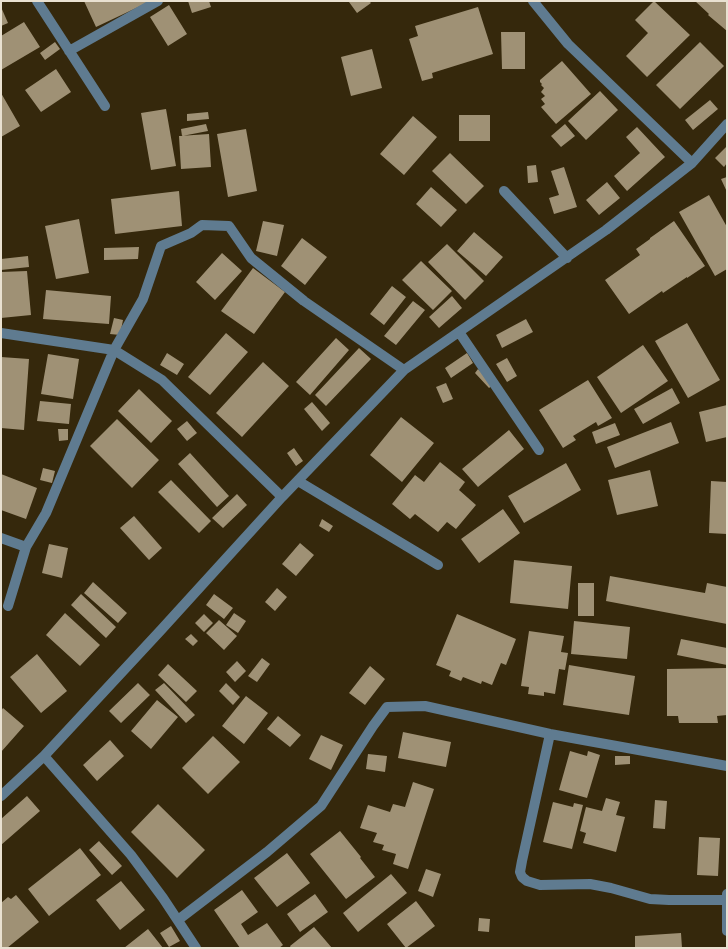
<!DOCTYPE html>
<style>
body{margin:0}
#map{position:relative;width:728px;height:949px;overflow:hidden;background:#35280c;font-family:"Playfair Display",serif}
canvas{display:block}
.frame{position:absolute;inset:0;border:2px solid #e9e1d1;pointer-events:none}
</style>
<div id="map">
<canvas width="728" height="949"></canvas>
<div class="frame"></div>
</div>
<script>
const ctx = document.querySelector('canvas').getContext('2d');
ctx.lineJoin = 'round';
function fill(path, color) { ctx.fillStyle = color; ctx.fill(path, 'evenodd'); }
const poly = rows => new Path2D(rows.map(r => 'M' + r).join(''));
function trace(path, color, width, dash) { ctx.strokeStyle = color; ctx.lineWidth = width; ctx.lineCap = dash ? 'butt' : 'round'; ctx.setLineDash(dash || []); ctx.stroke(path); }
fill(poly([
 [84,1,151,1,96,27],
 [188,1,209,1,211,7,192,13],
 [351,1,369,1,371,3,357,13,349,2],
 [654,1,690,35,647,77,626,56,648,33,635,20],
 [695,1,727,1,727,31,708,15,709,14],
 [169,5,187,34,168,46,150,17],
 [1,7,8,23,1,26],
 [478,7,493,54,432,73,433,78,422,81,409,39,418,36,415,26],
 [24,22,40,47,1,70,1,36],
 [501,32,525,32,525,69,502,69],
 [55,42,60,49,45,60,40,53],
 [700,42,724,66,680,109,656,85],
 [372,49,382,88,351,96,341,57],
 [562,61,591,94,556,124,541,107,545,104,541,99,545,96,541,92,544,88,541,85,542,84,540,82,540,80],
 [56,69,71,92,41,112,25,90],
 [600,91,618,110,586,140,568,121],
 [1,93,20,126,1,137],
 [710,100,718,109,693,130,685,120],
 [166,109,176,166,151,170,141,113],
 [208,112,209,119,187,121,187,114],
 [459,115,490,115,490,141,459,141],
 [413,116,437,137,404,175,380,154],
 [206,124,208,131,182,136,181,129],
 [565,124,575,136,561,147,551,136],
 [637,127,665,157,627,191,614,176,640,153,626,137],
 [246,129,257,191,228,197,217,134],
 [209,134,211,167,181,169,179,136],
 [727,146,727,163,724,167,715,158],
 [450,153,484,186,466,204,432,171],
 [536,165,538,182,528,183,527,166],
 [564,167,577,207,554,214,549,198,559,195,551,171],
 [727,177,727,192,721,179],
 [607,182,620,198,599,215,586,200],
 [431,187,457,210,441,227,416,204],
 [179,191,182,226,115,234,111,199],
 [709,195,727,227,727,269,715,276,679,212],
 [79,219,89,273,56,279,45,226],
 [263,221,284,225,277,256,256,251],
 [674,221,705,266,687,278,687,277,663,293,662,291,629,314,605,280,640,255,636,249,650,239,650,238],
 [474,232,503,257,486,276,457,251],
 [302,238,327,257,305,285,281,266],
 [447,244,484,281,465,300,428,262],
 [139,247,138,259,104,260,104,248],
 [222,253,242,271,215,300,196,282],
 [28,256,29,267,1,270,1,259],
 [421,261,452,291,433,310,402,280],
 [253,268,285,292,254,334,221,311],
 [27,271,31,315,1,318,1,272],
 [392,286,406,297,384,325,370,314],
 [46,290,111,296,109,324,43,319],
 [452,296,462,308,439,328,429,317],
 [413,301,425,310,396,345,384,336],
 [114,318,123,320,120,335,110,334],
 [526,319,533,332,502,348,496,335],
 [687,323,720,380,688,398,655,341],
 [226,333,248,352,210,395,188,377],
 [336,338,349,350,310,395,296,382],
 [643,345,668,381,621,413,597,377],
 [359,348,371,359,326,406,315,395],
 [167,353,184,364,177,375,160,365],
 [467,353,473,363,451,378,445,368],
 [48,354,79,359,73,399,41,394],
 [1,357,29,359,24,430,1,428],
 [507,358,517,376,507,382,496,364],
 [263,362,289,386,242,437,216,413],
 [478,369,493,385,489,388,475,373],
 [588,380,612,418,598,426,596,422,573,436,576,440,563,448,539,410],
 [446,383,453,399,443,403,436,387],
 [672,388,680,403,643,424,634,409],
 [139,389,172,421,151,443,118,411],
 [40,401,71,404,69,424,37,421],
 [312,402,330,423,322,431,304,409],
 [727,405,727,437,706,442,699,412],
 [401,417,434,443,402,482,370,455],
 [117,419,159,460,132,488,90,446],
 [187,421,197,433,187,441,177,429],
 [671,422,679,443,615,468,607,447],
 [615,423,620,435,596,444,592,432],
 [58,429,68,429,68,440,59,441],
 [509,430,524,449,478,487,462,469],
 [294,448,303,461,296,466,287,453],
 [190,453,229,496,217,507,178,464],
 [440,462,465,482,459,490,476,505,456,529,447,522,438,532,415,514,410,519,392,504,415,475,424,482],
 [566,463,581,490,524,523,508,496],
 [43,468,55,471,52,483,40,480],
 [650,470,658,506,617,515,608,480],
 [1,474,37,488,26,519,1,510],
 [171,480,211,521,199,533,158,492],
 [711,481,727,482,727,534,709,533],
 [237,494,247,505,223,528,212,518],
 [503,509,520,533,479,563,461,539],
 [134,516,162,548,149,560,120,528],
 [322,519,333,526,329,532,319,526],
 [300,543,314,555,296,576,282,564],
 [49,544,68,548,62,578,42,573],
 [514,560,572,566,568,609,510,603],
 [610,576,705,593,707,583,727,587,727,624,606,601],
 [93,582,127,613,118,623,84,593],
 [578,583,594,583,594,616,578,616],
 [277,588,287,597,275,611,265,602],
 [81,594,116,627,106,638,71,605],
 [214,594,233,608,224,619,206,605],
 [65,613,100,645,80,666,46,635],
 [234,613,246,621,238,633,226,625],
 [204,614,213,623,204,632,195,623],
 [457,614,516,639,506,665,501,663,492,685,482,681,481,684,463,677,461,681,449,676,451,671,436,665],
 [219,620,237,636,224,650,206,633],
 [574,621,630,627,627,659,571,654],
 [529,631,564,636,561,652,568,653,565,670,559,669,555,694,544,692,544,696,528,694,529,687,521,686],
 [191,634,198,641,193,646,185,639],
 [681,639,727,648,727,665,677,655],
 [37,654,67,691,41,713,10,677],
 [262,658,270,664,257,682,248,676],
 [237,661,246,671,235,682,226,672],
 [168,664,197,691,186,702,158,675],
 [569,665,635,676,629,715,563,705],
 [370,666,385,679,365,705,349,693],
 [727,668,727,715,717,716,718,723,679,723,678,716,667,716,667,669],
 [138,683,150,695,121,723,109,711],
 [164,683,195,715,186,723,155,690],
 [226,683,240,697,233,705,219,691],
 [246,696,268,713,244,744,222,726],
 [157,700,178,717,151,749,131,731],
 [3,708,24,726,1,752,1,711],
 [278,716,301,735,290,747,267,729],
 [403,732,451,742,446,767,398,758],
 [321,735,343,745,331,770,309,759],
 [213,736,240,762,208,794,182,768],
 [110,740,124,756,97,781,83,765],
 [570,751,587,756,588,751,600,755,587,798,559,790],
 [368,754,387,756,385,772,366,769],
 [615,756,630,756,630,764,615,765],
 [413,782,434,789,408,869,393,864,396,854,382,850,384,845,373,842,377,833,360,828,368,805,390,812,393,804,405,807],
 [27,796,40,811,1,845,1,819],
 [606,798,620,802,616,815,625,817,616,852,583,843,586,833,580,831,586,807,602,811],
 [655,800,667,801,665,829,653,828],
 [553,802,573,807,574,803,583,805,572,849,543,842],
 [158,804,205,850,177,878,131,832],
 [340,831,361,857,360,858,375,877,346,899,310,854],
 [699,837,720,838,718,876,697,875],
 [99,841,122,866,112,875,89,850],
 [80,848,101,875,49,916,28,889],
 [287,853,310,883,277,907,254,878],
 [426,869,441,874,433,897,418,891],
 [391,874,407,893,358,932,343,913],
 [121,881,145,910,120,930,96,900],
 [242,890,258,912,241,924,248,935,267,923,283,945,279,948,240,948,214,910],
 [315,894,328,912,300,932,287,914],
 [16,895,39,922,7,948,1,948,1,908,2,907,1,903,8,897,11,899],
 [416,901,435,926,406,948,387,924],
 [479,918,490,919,489,932,478,931],
 [171,926,180,941,169,947,160,933],
 [314,927,332,948,291,948,290,946],
 [148,929,163,948,124,948],
 [681,933,682,948,635,948,635,936]
]), '#9f9175');
trace(poly([
 [37,1,105,106],
 [533,1,568,44,692,163],
 [69,51,158,1],
 [504,191,567,258],
 [459,332,539,450],
 [1,333,114,350,162,380,282,497],
 [298,481,438,565],
 [1,538,26,547],
 [8,606,26,547,46,513,114,350,143,299,161,246,191,233,202,225,229,226,251,258,304,301,404,370],
 [550,734,522,861,520,872,522,877,527,881,540,885,590,884,611,888,650,899,669,900,726,900],
 [44,756,131,855,163,898,196,948],
 [1,796,44,756,161,630,282,497,404,370,606,230,692,163,727,124],
 [727,894,727,931],
 [178,920,267,852,321,806,373,726,387,707,425,706,550,734,727,766]
]), '#5f7b90', 10);
</script>
